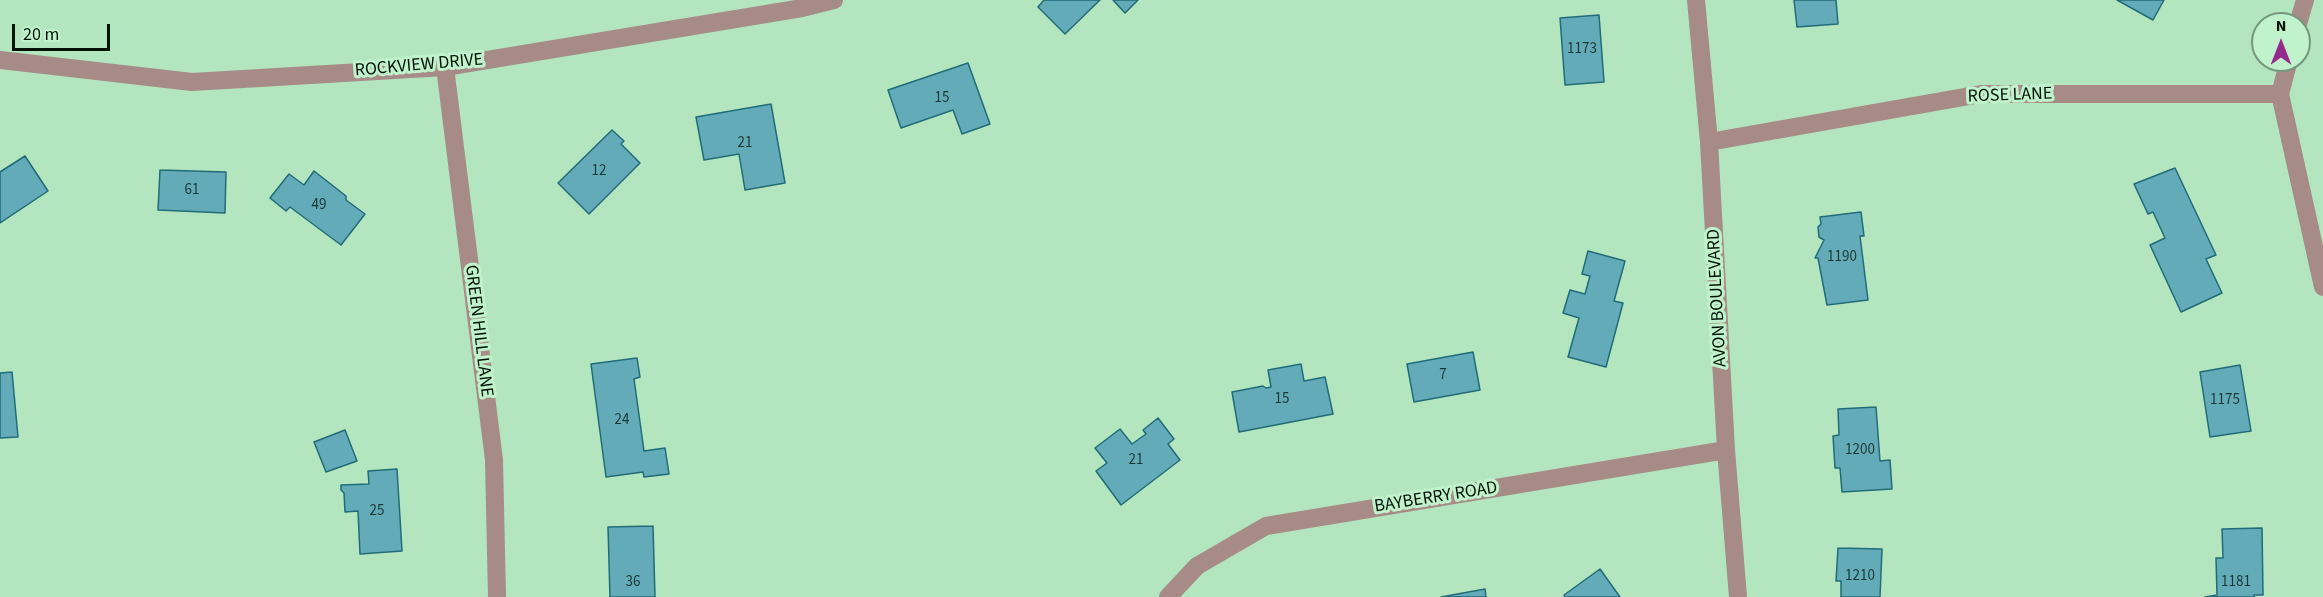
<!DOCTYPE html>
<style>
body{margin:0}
#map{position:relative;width:2323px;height:597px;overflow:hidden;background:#b3e5be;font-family:"Source Sans 3",sans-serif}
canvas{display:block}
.north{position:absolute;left:2251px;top:12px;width:60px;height:60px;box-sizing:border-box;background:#c0f2cb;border:2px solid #74987c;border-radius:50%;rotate:0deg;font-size:16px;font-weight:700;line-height:24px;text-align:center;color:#021206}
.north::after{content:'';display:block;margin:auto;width:21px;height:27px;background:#952a8d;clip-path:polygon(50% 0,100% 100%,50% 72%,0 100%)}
.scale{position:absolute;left:12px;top:24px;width:98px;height:27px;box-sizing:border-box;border:3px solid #021206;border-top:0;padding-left:8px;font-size:18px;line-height:21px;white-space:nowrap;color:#021206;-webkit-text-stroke:4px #c0f2cb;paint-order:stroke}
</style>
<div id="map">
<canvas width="2323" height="597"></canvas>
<div class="north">N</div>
<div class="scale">20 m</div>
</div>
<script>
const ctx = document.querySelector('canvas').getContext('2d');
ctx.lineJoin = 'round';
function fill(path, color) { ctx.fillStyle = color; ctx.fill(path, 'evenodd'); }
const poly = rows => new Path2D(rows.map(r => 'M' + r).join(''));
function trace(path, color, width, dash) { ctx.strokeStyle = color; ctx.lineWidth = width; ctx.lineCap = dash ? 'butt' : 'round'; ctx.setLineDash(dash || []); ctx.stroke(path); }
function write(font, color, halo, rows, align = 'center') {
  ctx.font = font + ' "Source Sans 3",sans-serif'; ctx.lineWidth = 6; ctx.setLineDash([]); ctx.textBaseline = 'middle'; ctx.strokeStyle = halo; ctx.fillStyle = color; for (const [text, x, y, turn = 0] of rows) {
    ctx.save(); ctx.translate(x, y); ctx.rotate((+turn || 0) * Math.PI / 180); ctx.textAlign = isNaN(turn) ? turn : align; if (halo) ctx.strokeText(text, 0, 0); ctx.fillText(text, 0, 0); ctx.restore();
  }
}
const building = poly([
 [1044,0,1100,0,1065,34,1038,7,1044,0],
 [1113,0,1138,0,1125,13,1113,0],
 [1794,0,1836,0,1838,24,1797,27,1794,0],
 [2117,0,2164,0,2153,20,2117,0],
 [1599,15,1604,82,1565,85,1560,18,1599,15],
 [968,63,990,124,962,134,953,110,901,128,888,90,968,63],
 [771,104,785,183,745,190,739,154,704,160,696,117,771,104],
 [612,130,624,141,621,144,640,163,589,214,558,183,612,130],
 [25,156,48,191,0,223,0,172,25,156],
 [2175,168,2216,255,2206,259,2222,293,2181,312,2150,245,2165,238,2153,212,2148,214,2134,184,2175,168],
 [160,170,226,172,225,213,158,210,160,170],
 [314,171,346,196,346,200,365,214,341,245,290,207,286,211,270,198,289,174,304,185,314,171],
 [1861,212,1864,236,1860,236,1868,300,1827,305,1818,258,1815,258,1824,240,1819,237,1818,227,1821,224,1820,217,1861,212],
 [1588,251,1625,261,1614,301,1623,303,1606,367,1568,357,1579,318,1563,313,1570,290,1585,294,1590,276,1582,274,1588,251],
 [1473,352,1480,390,1414,402,1407,364,1473,352],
 [637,358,640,377,634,379,644,451,665,448,669,474,644,477,643,472,606,477,591,364,637,358],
 [1301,364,1304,381,1325,377,1333,414,1239,432,1232,392,1263,386,1266,388,1271,387,1268,370,1301,364],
 [2240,365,2251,431,2210,437,2200,372,2240,365],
 [12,372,18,437,0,438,0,373,12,372],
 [1876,407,1880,461,1890,460,1892,489,1842,492,1840,468,1835,468,1833,436,1839,435,1838,409,1876,407],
 [1158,418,1174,439,1168,444,1180,460,1121,505,1096,471,1107,463,1095,448,1120,429,1132,444,1146,434,1143,430,1158,418],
 [345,430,357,461,326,472,314,442,345,430],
 [397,469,402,551,360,554,358,511,345,512,344,493,341,490,341,485,369,484,368,471,397,469],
 [653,526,655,597,610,597,608,527,653,526],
 [2262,528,2263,595,2254,595,2254,597,2205,597,2217,595,2216,558,2223,558,2222,529,2262,528],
 [1838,548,1882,549,1880,597,1841,597,1841,581,1836,581,1838,548],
 [1600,569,1620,597,1565,597,1564,595,1600,569],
 [1485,589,1486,597,1441,597,1485,589]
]);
fill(building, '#64abb9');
trace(building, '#216c79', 1.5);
trace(poly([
 [1696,0,1709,142,1726,450,1738,597],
 [2298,24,2305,0],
 [0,60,192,82,445,67,802,8,834,0],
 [2289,60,2280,94,2323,287],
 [445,67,494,460,497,597],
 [1709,142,1981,94,2280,94],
 [1168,597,1197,566,1266,526,1726,450]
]), '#a68b86', 18);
write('15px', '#1a3833', null, [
 ["1173",1582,50],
 ["15",942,99],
 ["21",745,144],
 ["12",599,172],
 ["61",192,191],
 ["49",319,206],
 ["1190",1842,258],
 ["7",1443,376],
 ["15",1282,400],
 ["1175",2225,401],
 ["24",622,421],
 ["1200",1860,451],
 ["21",1136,461],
 ["25",377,512],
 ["1210",1860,577],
 ["36",633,583],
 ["1181",2236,583]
]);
write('18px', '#021206', '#c0f2cb', [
 ["ROCKVIEW DRIVE",419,66,-5],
 ["ROSE LANE",2010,96,-2],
 ["AVON BOULEVARD",1718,298,-93],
 ["GREEN HILL LANE",478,331,83],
 ["BAYBERRY ROAD",1436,498,-9]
]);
</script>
